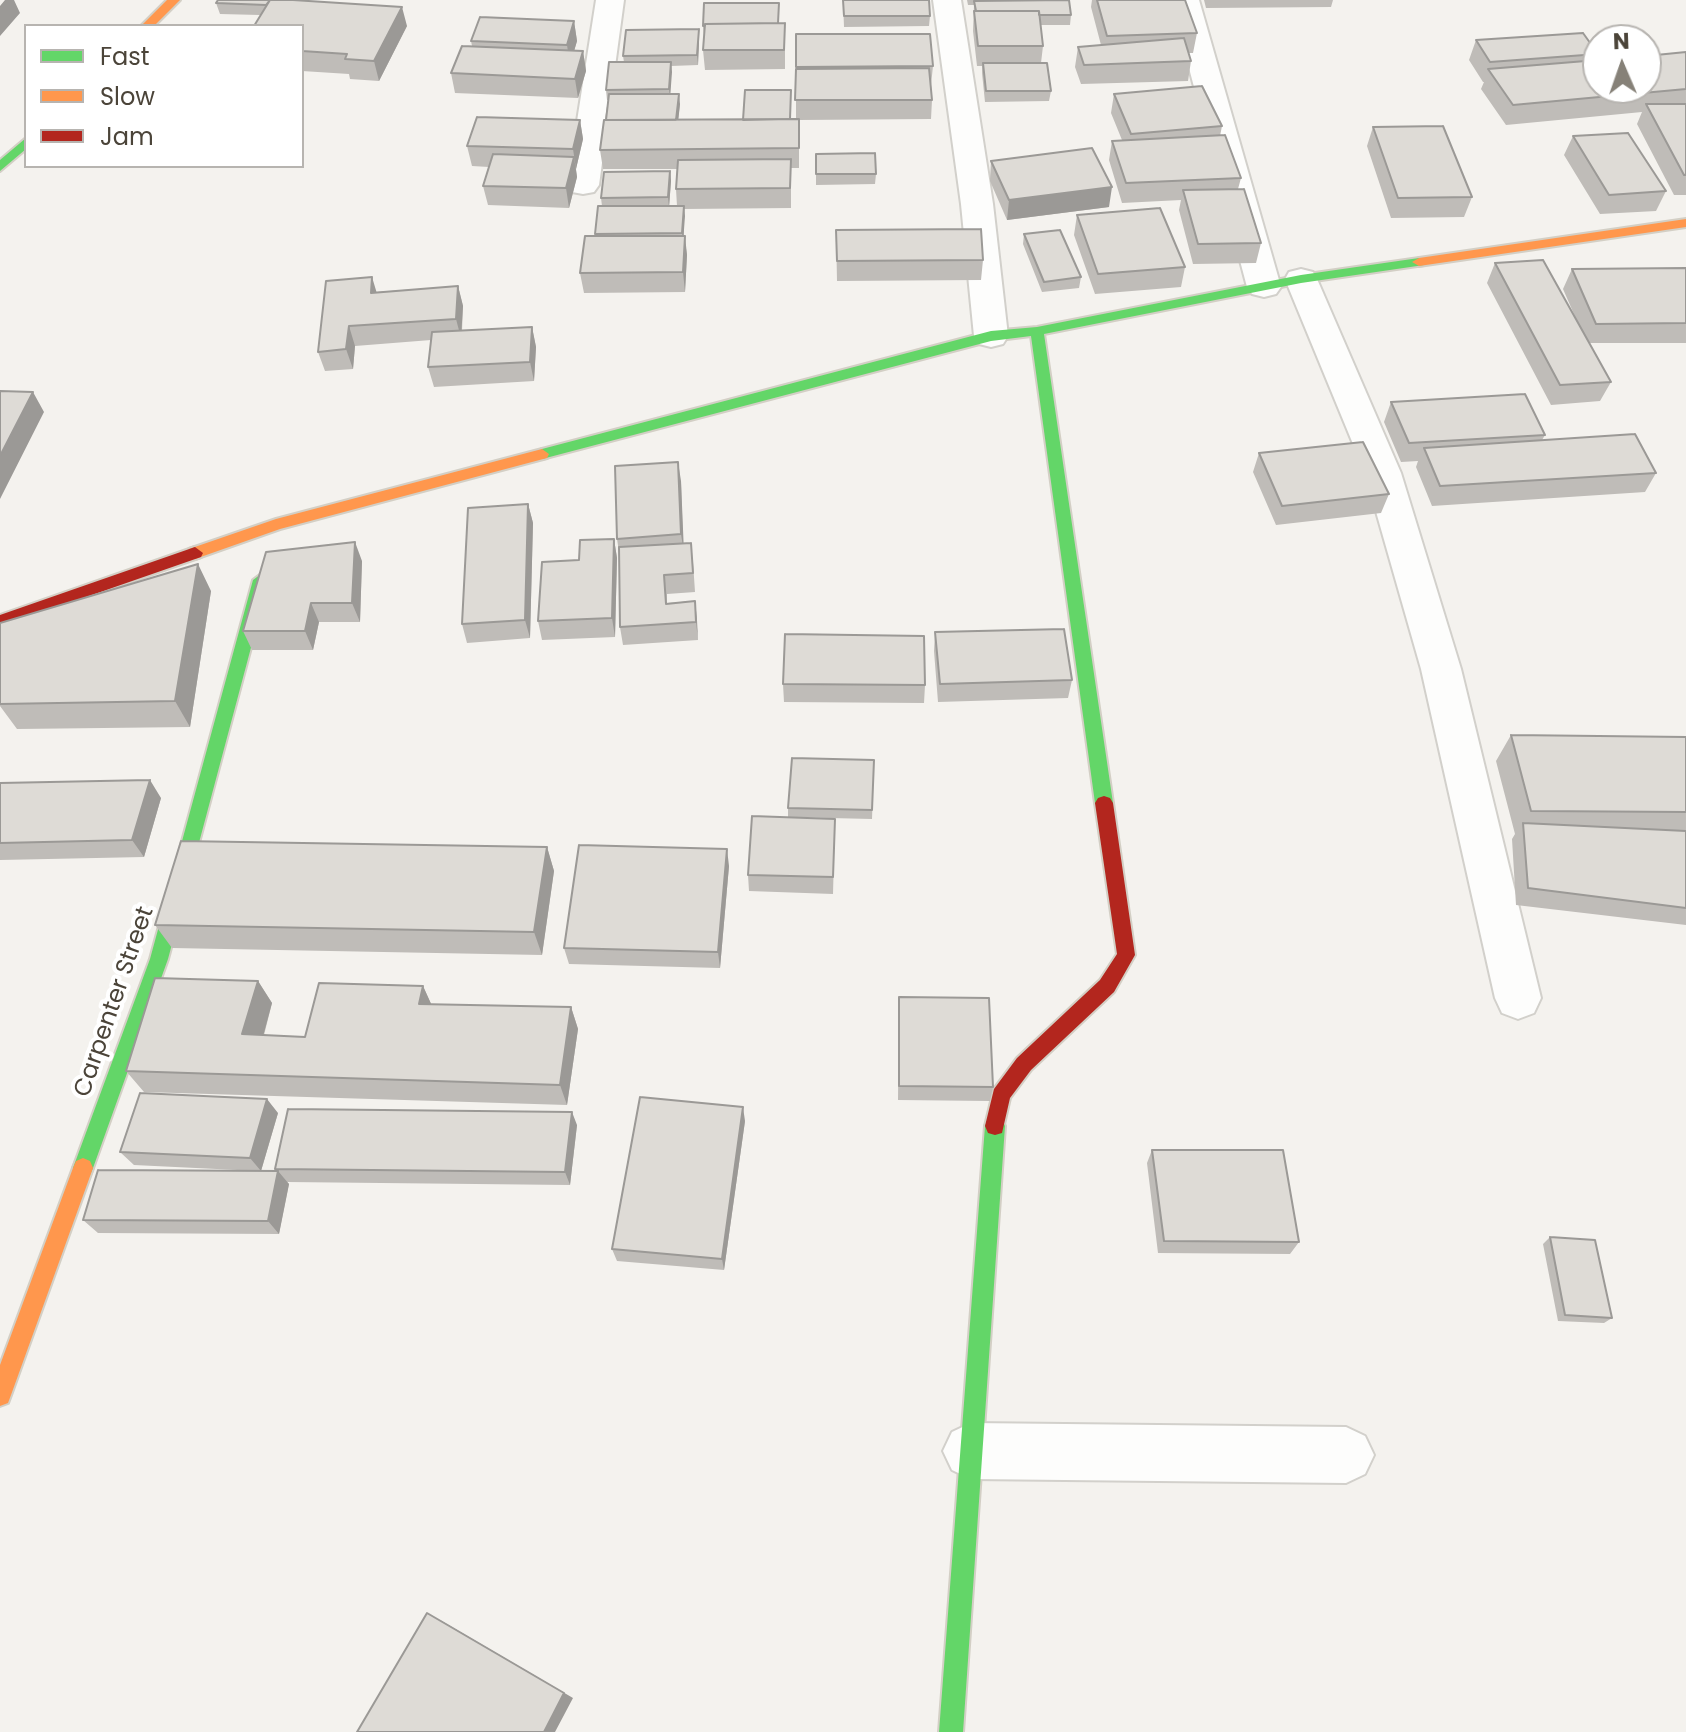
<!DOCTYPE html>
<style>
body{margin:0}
#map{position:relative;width:1686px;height:1732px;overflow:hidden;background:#f4f2ee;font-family:Poppins,sans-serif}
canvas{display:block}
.legend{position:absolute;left:24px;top:24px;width:280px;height:144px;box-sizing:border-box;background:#fff;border:2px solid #b7b4b0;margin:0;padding:10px 14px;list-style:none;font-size:24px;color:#4b4439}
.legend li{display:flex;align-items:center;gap:16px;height:40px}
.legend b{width:40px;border:2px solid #b7b4b0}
.north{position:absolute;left:1582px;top:24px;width:80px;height:80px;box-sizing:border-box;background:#fff;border:2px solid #b7b4b0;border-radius:50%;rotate:358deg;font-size:22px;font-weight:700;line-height:32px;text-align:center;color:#4b4439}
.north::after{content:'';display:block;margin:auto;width:28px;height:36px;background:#868178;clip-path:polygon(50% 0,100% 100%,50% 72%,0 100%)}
</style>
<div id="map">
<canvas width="1686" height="1732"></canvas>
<ul class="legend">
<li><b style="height:10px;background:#63d668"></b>Fast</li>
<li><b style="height:10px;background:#ff974d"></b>Slow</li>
<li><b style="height:10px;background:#b3261e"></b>Jam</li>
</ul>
<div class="north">N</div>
</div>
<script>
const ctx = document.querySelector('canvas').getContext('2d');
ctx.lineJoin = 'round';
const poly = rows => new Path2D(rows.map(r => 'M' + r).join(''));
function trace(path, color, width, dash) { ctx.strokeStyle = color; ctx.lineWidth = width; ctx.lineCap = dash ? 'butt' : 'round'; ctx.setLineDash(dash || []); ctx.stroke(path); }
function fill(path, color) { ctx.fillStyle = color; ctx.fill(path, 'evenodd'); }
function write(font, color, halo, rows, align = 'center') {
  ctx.font = font + ' Poppins,sans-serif'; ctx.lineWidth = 8; ctx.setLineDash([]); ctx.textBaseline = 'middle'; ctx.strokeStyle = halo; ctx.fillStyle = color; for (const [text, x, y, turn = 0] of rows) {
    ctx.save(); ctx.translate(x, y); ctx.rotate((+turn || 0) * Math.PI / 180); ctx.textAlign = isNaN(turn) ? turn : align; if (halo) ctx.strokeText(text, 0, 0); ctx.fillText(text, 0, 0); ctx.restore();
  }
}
const street = poly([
 [596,0,624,0,599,185,594,192,583,194,572,192,567,185,596,0],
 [933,0,961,0,993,204,1008,336,1003,344,991,347,979,344,974,336,961,204,933,0],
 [1171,0,1199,0,1281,287,1276,294,1264,297,1252,294,1247,287,1171,0],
 [1301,269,1313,272,1317,279,1401,473,1461,669,1541,998,1534,1013,1518,1019,1502,1013,1495,998,1421,669,1365,473,1285,279,1289,272,1301,269],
 [971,1423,1346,1427,1365,1436,1374,1455,1365,1474,1346,1483,971,1479,952,1470,943,1451,952,1432,971,1423]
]);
const fast = poly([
 [26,138,26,149,0,171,0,160,26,138],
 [1419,258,1426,262,1424,265,1301,283,1044,334,1113,803,1110,808,1104,810,1098,808,1095,803,1031,336,991,341,542,459,535,454,542,449,991,331,1037,327,1301,275,1419,258],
 [261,574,269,580,168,959,93,1168,90,1175,83,1178,76,1175,73,1168,150,959,253,580,261,574],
 [995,1117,1002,1119,1005,1126,963,1732,939,1732,985,1126,988,1119,995,1117]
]);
const slow = poly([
 [167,0,180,0,154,26,141,26,167,0],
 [1686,219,1686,227,1419,266,1412,262,1419,258,1686,219],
 [542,449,549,454,547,458,280,529,195,559,187,553,189,549,276,519,542,449],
 [83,1158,90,1161,93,1168,11,1395,8,1403,0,1406,0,1365,73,1168,76,1161,83,1158]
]);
const jam = poly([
 [195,547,203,553,201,557,0,627,0,615,195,547],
 [1104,796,1110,798,1113,803,1135,955,1114,992,1031,1070,1010,1098,1002,1133,995,1135,988,1133,985,1126,994,1089,1017,1058,1100,980,1117,954,1095,803,1098,798,1104,796]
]);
trace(street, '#d2d0cb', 4);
trace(fast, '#d3cfc5', 4);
trace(slow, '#d3cfc5', 4);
trace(jam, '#d3cfc5', 4);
fill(street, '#fdfdfc');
fill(fast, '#63d668');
fill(slow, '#ff974d');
fill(jam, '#b3261e');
fill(poly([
 [293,0,407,26,379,81,350,79,349,74,302,71,302,26,260,15,220,14,216,3],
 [843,0,930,16,929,26,844,27],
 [967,0,1069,0,1071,15,1070,25,1040,25,1043,46,1041,63,1051,91,1049,101,985,102,982,73,982,66,977,66,973,31,974,5,968,5],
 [1092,0,1185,0,1197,33,1193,53,1189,53,1191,61,1188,81,1081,84,1075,67,1078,47,1101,45,1091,7],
 [1204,0,1333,0,1331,7,1206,8],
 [574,21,577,41,574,51,583,51,586,71,578,98,455,93,451,73,472,46,471,41],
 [779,23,785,43,785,69,705,70,703,50,704,36,703,26],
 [796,34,933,66,931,85,932,100,931,119,799,120,799,168,791,168,791,208,684,209,684,236,687,255,685,292,584,293,580,273,595,236,602,206,601,198,670,171,671,181,669,206,677,206,676,189,677,169,603,169,600,150,608,100,607,100,606,90,624,62,623,56,699,40,698,65,671,66,670,94,680,104,678,120,796,119],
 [1476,40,1598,54,1596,60,1686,52,1686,195,1674,195,1637,124,1642,112,1506,125,1481,89,1484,82,1483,82,1469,60],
 [1114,94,1222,126,1220,136,1241,178,1238,189,1261,243,1256,263,1193,264,1179,210,1181,200,1122,203,1109,160,1112,141,1122,140,1111,113],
 [580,120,583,139,576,169,577,177,569,208,488,205,483,186,489,167,472,166,467,146],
 [1373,127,1472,197,1464,217,1391,218,1367,146],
 [1573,136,1666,191,1656,211,1600,214,1564,155],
 [816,154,876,174,875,184,816,185],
 [991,161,1109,207,1007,220,990,181],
 [1077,215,1185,267,1181,287,1095,294,1074,235],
 [836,230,983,260,981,280,837,281],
 [1024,234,1081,277,1079,288,1042,292,1023,244],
 [1495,263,1577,321,1563,289,1572,269,1686,268,1686,343,1589,343,1611,382,1600,401,1551,405,1487,283],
 [458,286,463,306,462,331,532,327,536,347,534,381,434,387,428,367,431,340,355,346,353,369,325,371,318,352,376,292],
 [1391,402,1545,435,1542,440,1656,473,1645,492,1432,506,1416,467,1418,461,1401,462,1384,422],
 [1259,453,1389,494,1381,513,1276,525,1253,472],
 [681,481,683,543,693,562,695,592,667,594,667,603,695,601,698,640,623,645,620,627,619,552,617,539],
 [528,504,533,523,530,638,467,643,462,624],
 [614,539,617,558,615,637,542,640,538,621,579,560],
 [362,561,360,622,319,622,313,650,252,650,243,631],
 [211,591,190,727,17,729,0,706,0,623],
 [935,632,1072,680,1068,698,938,702,934,651],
 [783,684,925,685,924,703,784,702],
 [1511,735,1686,737,1686,925,1516,905,1512,839,1515,834,1496,761],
 [874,760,872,819,788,817,788,808],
 [0,783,161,798,144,857,0,860],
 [835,819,833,894,749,891,748,875],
 [547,847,554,871,542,955,172,948,155,925],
 [729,866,720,968,569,964,564,948],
 [258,981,272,1003,264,1035,305,1037,423,986,431,1004,571,1007,578,1029,567,1105,144,1092,126,1071],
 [899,997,993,1087,990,1101,898,1100],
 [278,1113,261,1171,277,1171,275,1169,577,1125,570,1185,287,1182,289,1184,279,1234,98,1233,83,1220,258,1171,134,1165,120,1152],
 [745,1121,724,1270,617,1261,612,1249],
 [1152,1150,1299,1242,1290,1254,1158,1253,1147,1163],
 [1550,1237,1612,1318,1604,1323,1558,1321,1543,1244]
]), '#bfbcb8');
fill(poly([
 [5,0,14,0,20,13,0,36,0,6],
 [402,7,407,26,379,81,374,61],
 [574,21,577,41,570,65,567,45],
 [699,29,699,40,698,65,697,55],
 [583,51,586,71,578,98,575,79],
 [671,62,672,72,670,99,669,89],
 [679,94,680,104,677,132,676,122],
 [580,120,583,139,576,169,573,149],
 [574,157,577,177,569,208,566,188],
 [670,171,671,181,669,208,668,197],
 [1112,187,1109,207,1007,220,1009,200],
 [684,206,685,216,683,243,682,233],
 [685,236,687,255,685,292,683,272],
 [372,277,378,297,371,293],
 [458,286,463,306,461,338,456,319],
 [349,326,355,346,353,369,346,349],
 [532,327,536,347,534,381,530,362],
 [33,392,44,412,0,499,0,456],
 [678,462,681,481,684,553,681,534],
 [528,504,533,523,530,638,525,620],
 [614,539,617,558,615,637,612,618],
 [355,542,362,561,360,622,352,603],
 [198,564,211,591,190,727,175,701],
 [695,601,697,620,698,640,696,622],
 [311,603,319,622,313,650,305,631],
 [150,780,161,798,144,857,132,840],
 [547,847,554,871,542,955,534,932],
 [727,849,729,866,720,968,718,952],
 [258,981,272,1003,258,1055,242,1034],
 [423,986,433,1008,419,1004],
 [571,1007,578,1029,567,1105,560,1085],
 [267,1099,278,1113,261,1171,250,1158],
 [743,1107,745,1121,724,1270,722,1259],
 [572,1112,577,1125,570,1185,565,1172],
 [278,1171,289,1184,279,1234,268,1221],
 [440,1620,573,1698,555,1732,544,1732]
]), '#9b9996');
const building = poly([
 [218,0,270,0,266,5,216,3,218,0],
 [270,0,293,0,402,7,374,61,345,59,347,54,302,51,302,26,254,26,270,0],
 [843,0,929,0,930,16,844,16,843,0],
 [1069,0,1071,15,1039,15,1039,11,976,11,974,1,1069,0],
 [1097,0,1185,0,1197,33,1107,36,1097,0],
 [704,3,779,3,778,23,705,24,705,26,703,26,704,3],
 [974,11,1039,11,1043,46,978,46,974,11],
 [480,17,574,21,567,45,471,41,480,17],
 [785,23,784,50,703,50,705,24,785,23],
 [699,29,697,55,623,56,626,30,699,29],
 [1583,33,1598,54,1490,62,1476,40,1583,33],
 [796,34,930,34,933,66,796,67,796,34],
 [1184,38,1191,61,1084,65,1078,47,1184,38],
 [462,46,583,51,575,79,451,73,462,46],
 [1686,52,1686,89,1513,105,1488,69,1598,60,1598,88,1646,88,1646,56,1686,52],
 [609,62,671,62,669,89,606,90,609,62],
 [983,63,1047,63,1051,91,986,91,983,63],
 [929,68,932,100,795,100,796,69,929,68],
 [1202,86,1222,126,1131,134,1114,94,1202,86],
 [745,90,791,90,790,119,743,120,745,90],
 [609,94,679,94,676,120,606,120,609,94],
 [1646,104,1686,104,1686,175,1684,175,1646,104],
 [477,117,580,120,573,149,467,146,477,117],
 [799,119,799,148,600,150,604,120,799,119],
 [1443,126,1472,197,1398,198,1373,127,1443,126],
 [1628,133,1666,191,1609,195,1573,136,1628,133],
 [1225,135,1241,178,1126,183,1112,141,1225,135],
 [1092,148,1112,187,1009,200,991,161,1092,148],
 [875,153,876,174,816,174,816,154,875,153],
 [493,154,574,157,566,188,483,186,493,154],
 [791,159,790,188,676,189,678,160,791,159],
 [670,171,668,197,601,198,604,172,670,171],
 [1244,189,1261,243,1198,244,1183,190,1244,189],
 [598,206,684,206,682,233,595,234,598,206],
 [1160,208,1185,267,1098,274,1077,215,1160,208],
 [981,229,983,260,837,261,836,230,981,229],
 [1060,230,1081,277,1044,282,1024,234,1060,230],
 [585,236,685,236,683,272,580,273,585,236],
 [1543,260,1611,382,1560,385,1495,263,1543,260],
 [1686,268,1686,323,1596,324,1572,269,1686,268],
 [372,277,371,293,458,286,456,319,349,326,346,349,318,352,326,281,372,277],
 [532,327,530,362,428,367,432,332,532,327],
 [0,391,33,392,0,456,0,391],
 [1525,394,1545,435,1409,443,1391,402,1525,394],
 [1635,434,1656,473,1440,486,1424,448,1635,434],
 [1363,442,1389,494,1282,506,1259,453,1363,442],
 [678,462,681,534,617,539,615,466,678,462],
 [528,504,525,620,462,624,468,508,528,504],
 [614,539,612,618,538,621,542,562,579,560,580,540,614,539],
 [355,542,352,603,311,603,305,631,243,631,266,552,355,542],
 [691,543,693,573,664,575,666,604,695,601,696,622,620,627,619,547,691,543],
 [198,564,175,701,0,704,0,623,198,564],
 [1064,629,1072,680,940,684,935,632,1064,629],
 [785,634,924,636,925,685,783,684,785,634],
 [1511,735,1686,737,1686,812,1531,811,1511,735],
 [792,758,874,760,872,810,788,808,792,758],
 [150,780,132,840,0,843,0,783,150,780],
 [752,816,835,819,833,877,748,875,752,816],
 [1523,823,1686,831,1686,908,1528,888,1523,823],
 [181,841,547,847,534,932,155,925,181,841],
 [579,845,727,849,718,952,564,948,579,845],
 [155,978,258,981,242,1034,305,1037,319,983,423,986,419,1004,571,1007,560,1085,126,1071,155,978],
 [899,997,989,998,993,1087,899,1086,899,997],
 [140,1093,267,1099,250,1158,120,1152,140,1093],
 [640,1097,743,1107,722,1259,612,1249,640,1097],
 [288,1109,572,1112,565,1172,275,1169,288,1109],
 [1152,1150,1283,1150,1299,1242,1164,1241,1152,1150],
 [98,1170,278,1171,268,1221,83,1220,98,1170],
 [1550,1237,1595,1240,1612,1318,1565,1315,1550,1237],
 [427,1613,564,1693,544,1732,357,1732,427,1613]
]);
fill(building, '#dedbd6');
trace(building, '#9b9996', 2);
write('24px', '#4b4439', '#fff', [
 ["Carpenter Street",115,1002,-71]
]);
</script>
